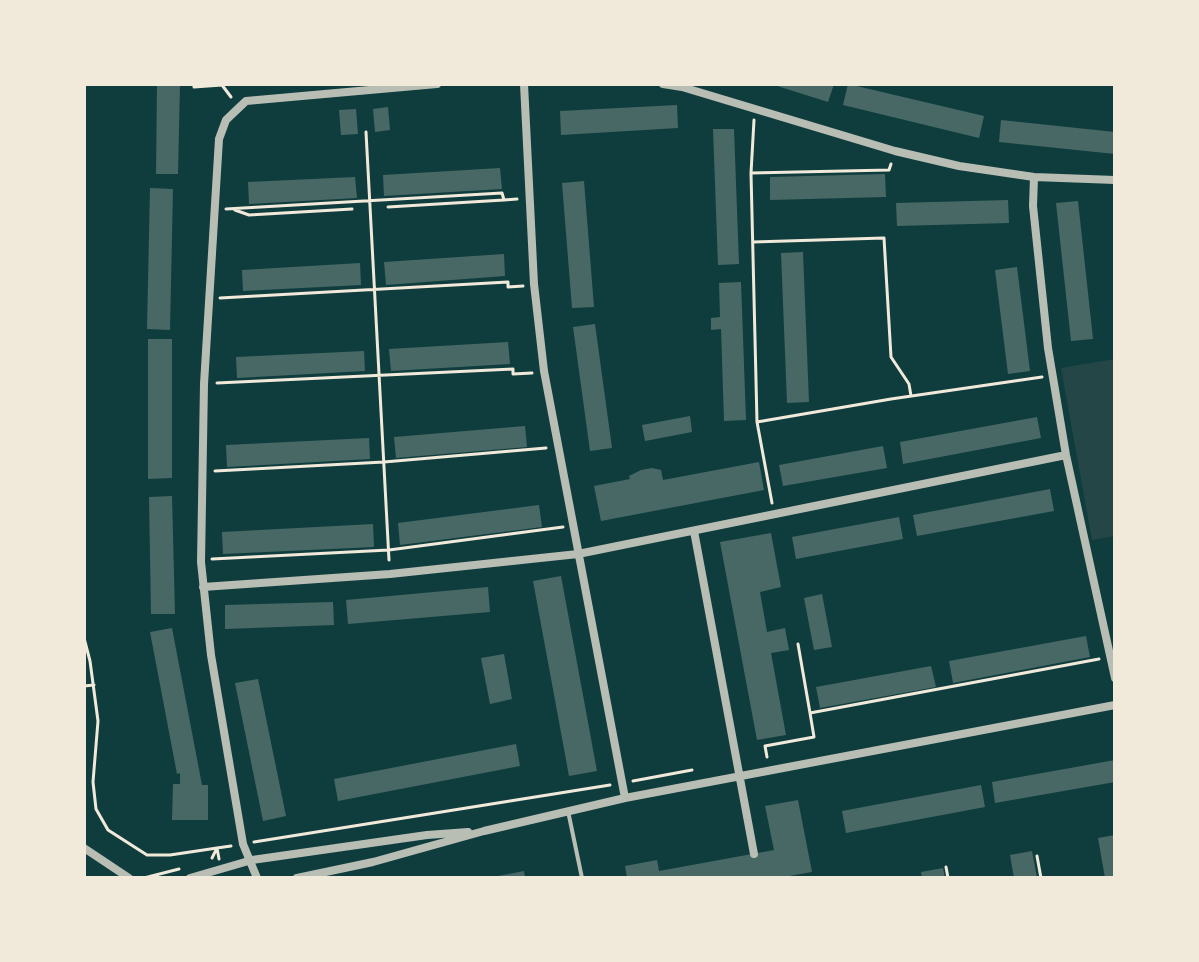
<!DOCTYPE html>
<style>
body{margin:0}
#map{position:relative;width:1199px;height:962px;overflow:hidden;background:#0f3d3e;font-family:"Golos Text",sans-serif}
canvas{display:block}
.frame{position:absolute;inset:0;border:86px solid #f1e9da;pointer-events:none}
</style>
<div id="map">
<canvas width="1199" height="962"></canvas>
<div class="frame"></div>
</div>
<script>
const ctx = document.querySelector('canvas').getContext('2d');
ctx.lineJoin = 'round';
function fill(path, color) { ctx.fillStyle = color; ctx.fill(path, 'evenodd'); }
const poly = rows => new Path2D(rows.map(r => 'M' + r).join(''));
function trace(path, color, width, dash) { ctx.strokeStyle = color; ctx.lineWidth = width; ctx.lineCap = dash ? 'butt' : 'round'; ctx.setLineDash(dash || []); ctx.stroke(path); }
fill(poly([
 [1115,359,1115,536,1092,540,1061,368]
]), '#244646');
fill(poly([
 [157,84,180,84,178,174,156,174],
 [771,84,834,84,828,102],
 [848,84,984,116,979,138,843,105],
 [677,105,678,128,561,135,560,111],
 [388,107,390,130,375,132,373,109],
 [356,109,358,134,341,135,339,110],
 [1001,120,1115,132,1115,154,999,142],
 [713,129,734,129,739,264,718,265],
 [500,168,502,189,384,196,383,175],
 [885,174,886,197,770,200,770,177],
 [355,177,357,198,249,204,248,182],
 [584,181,594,307,572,308,562,183],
 [150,188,173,189,170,330,147,329],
 [1008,200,1009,223,897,226,896,203],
 [1078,201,1093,339,1071,341,1056,203],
 [803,252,809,402,787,403,781,253],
 [504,254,505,276,386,285,384,262],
 [360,263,361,285,243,291,242,270],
 [1017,267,1030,371,1008,374,995,270],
 [741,282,746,420,724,421,721,329,711,330,711,318,720,317,719,283],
 [595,324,612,448,590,451,573,327],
 [148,339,172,339,172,478,148,479],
 [508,342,510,364,391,371,389,349],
 [364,351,365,371,237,378,236,357],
 [690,416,692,432,645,441,642,425],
 [1037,417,1041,438,903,464,900,442],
 [525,426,527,447,396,458,394,437],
 [369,438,370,459,227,467,226,445],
 [883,446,887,468,783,486,779,465],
 [759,462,764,490,601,521,594,486,630,479,629,476,641,470,652,468,661,470,663,480],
 [1050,489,1054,511,917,536,913,515],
 [172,496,175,614,151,614,149,497],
 [539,505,542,527,400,545,398,523],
 [899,517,903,539,796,559,792,537],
 [373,524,374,547,223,554,222,532],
 [771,533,781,587,760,592,767,632,785,628,789,650,771,653,786,735,757,740,720,542],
 [561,576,597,771,569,776,533,581],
 [488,587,490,612,348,624,346,600],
 [822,594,832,647,814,650,804,598],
 [333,602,334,625,225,629,225,605],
 [172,628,202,785,208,785,208,820,172,820,173,784,180,784,180,773,177,774,150,632],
 [1086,636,1090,657,953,683,949,661],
 [504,654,512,699,490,704,481,658],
 [931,666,936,687,820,708,816,687],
 [258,679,286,816,263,821,235,683],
 [516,744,520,766,338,801,334,779],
 [1115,760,1115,782,995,803,992,782],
 [981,785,985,807,846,833,842,811],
 [798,800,812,872,778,878,627,878,625,866,657,860,659,871,774,850,765,806],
 [1115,835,1115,878,1105,878,1098,838],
 [1032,851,1037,878,1014,878,1010,855],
 [943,868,945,878,922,878,921,872],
 [524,871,525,878,493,878,493,877]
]), '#486865');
trace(poly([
 [194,84,194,87,222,85,231,97],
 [754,120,751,173,757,422,772,503],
 [366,132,389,560],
 [751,173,889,170,891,164],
 [388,207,504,200],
 [226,209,502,193,504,200,517,199],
 [235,210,249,215,352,209],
 [753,242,884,238,891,357,909,384,911,396],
 [220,298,508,282,508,287,523,286],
 [217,383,513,369,513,374,532,373],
 [757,422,891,399,1042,377],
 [215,471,384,462,546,448],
 [212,559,389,550,563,527],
 [84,638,90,661,98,721,93,782,96,809,108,830,147,855,170,855,217,848,219,859],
 [798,644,810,713],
 [84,686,94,685],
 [767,757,765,746,814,737,810,713,1099,659],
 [633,781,692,770],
 [254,842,610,785],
 [1037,856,1041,878],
 [212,858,217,848,231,846],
 [946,867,948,878],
 [144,878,179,869]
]), '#f1e9da', 3);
trace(poly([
 [568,811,582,878]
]), '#b8beb3', 4);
trace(poly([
 [524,84,534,284,544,371,625,798],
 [663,84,682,87,895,151,959,166,1034,177,1115,180],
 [1034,177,1033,206,1048,348,1066,455,1115,678],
 [694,531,754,854],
 [203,587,390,574,578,554,1066,455],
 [84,848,129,878],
 [190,878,252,860,427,835,468,832],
 [257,878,243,844,211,655,201,562,204,384,219,139,226,120,246,101,437,84],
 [297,878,373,862,484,831,625,798,1115,705]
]), '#b8beb3', 8);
</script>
